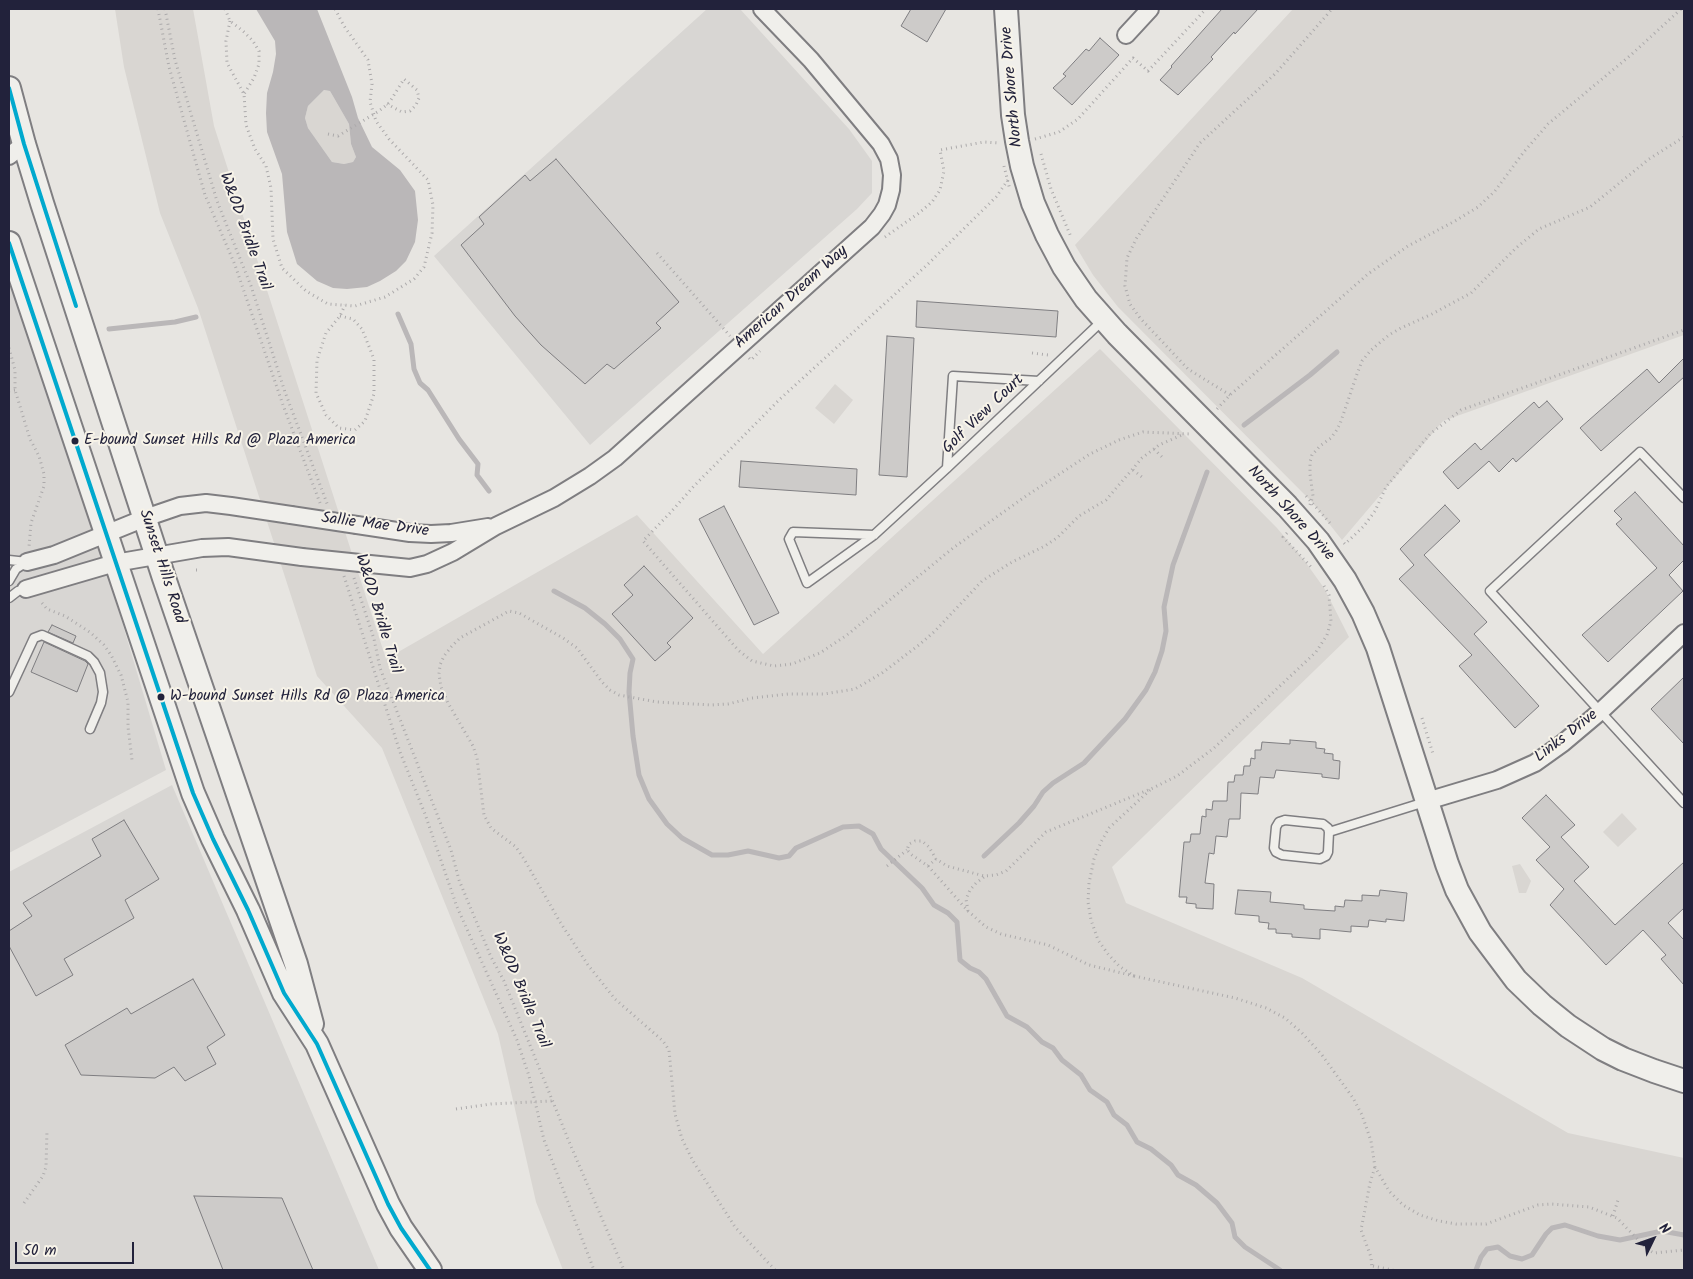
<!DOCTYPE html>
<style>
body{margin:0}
#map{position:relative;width:1693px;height:1279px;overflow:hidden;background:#e7e5e1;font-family:Kalam,sans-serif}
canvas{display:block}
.frame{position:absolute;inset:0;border:10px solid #22223b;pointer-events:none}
.north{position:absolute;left:1628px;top:1214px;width:50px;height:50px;-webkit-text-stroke:4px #f7f3e8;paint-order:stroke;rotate:48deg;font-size:14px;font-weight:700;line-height:20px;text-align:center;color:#22223b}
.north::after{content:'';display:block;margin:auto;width:18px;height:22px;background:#22223b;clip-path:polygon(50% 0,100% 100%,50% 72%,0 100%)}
.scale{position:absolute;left:15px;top:1242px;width:119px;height:22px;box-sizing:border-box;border:2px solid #22223b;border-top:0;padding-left:6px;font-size:15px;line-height:18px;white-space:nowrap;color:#22223b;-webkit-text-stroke:4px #f7f3e8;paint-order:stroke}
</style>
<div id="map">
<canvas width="1693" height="1279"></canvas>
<div class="frame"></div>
<div class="north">N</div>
<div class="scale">50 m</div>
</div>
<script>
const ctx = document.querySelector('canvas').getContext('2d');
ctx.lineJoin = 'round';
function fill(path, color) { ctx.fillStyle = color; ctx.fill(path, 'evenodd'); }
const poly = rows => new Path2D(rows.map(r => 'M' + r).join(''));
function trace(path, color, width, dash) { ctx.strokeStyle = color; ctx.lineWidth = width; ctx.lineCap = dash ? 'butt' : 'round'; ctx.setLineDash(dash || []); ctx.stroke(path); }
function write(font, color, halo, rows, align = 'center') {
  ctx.font = font + ' Kalam,sans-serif'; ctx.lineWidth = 4; ctx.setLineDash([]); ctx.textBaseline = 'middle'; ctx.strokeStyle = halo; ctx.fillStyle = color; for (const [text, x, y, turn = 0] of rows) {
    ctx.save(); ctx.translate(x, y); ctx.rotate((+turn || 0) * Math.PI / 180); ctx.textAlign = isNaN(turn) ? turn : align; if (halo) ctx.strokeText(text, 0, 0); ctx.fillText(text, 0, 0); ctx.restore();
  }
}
fill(poly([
 [707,9,740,9,849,129,872,161,872,193,857,209,590,445,434,256],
 [9,242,166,770,9,853],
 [172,785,379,1270,9,1270,9,872]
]), '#d8d6d3');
fill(poly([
 [115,9,193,9,214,126,386,659,637,515,763,654,1100,349,1277,528,1304,560,1324,588,1349,637,1112,867,1126,903,1302,978,1568,1133,1684,1158,1684,1270,563,1270,536,1202,498,1034,382,748,317,676,198,308,160,213,124,67],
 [1293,9,1684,9,1684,335,1443,421,1342,540,1312,502,1118,307,1093,275,1075,245],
 [324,90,330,91,349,124,351,144,356,157,353,162,344,164,332,162,308,128,305,118,308,106],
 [835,384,853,400,834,424,815,408],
 [1622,813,1637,829,1618,847,1603,832],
 [1520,864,1531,881,1526,893,1519,893,1512,866]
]), '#d9d6d2');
fill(poly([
 [256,9,317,9,352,97,358,118,372,147,400,170,415,191,418,220,415,242,406,261,396,271,380,281,367,287,347,289,333,288,317,281,297,264,287,232,282,174,267,132,266,113,267,93,273,72,276,54,275,41],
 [324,90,330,91,349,124,351,144,356,157,353,162,344,164,332,162,308,128,305,118,308,106]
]), '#bab7b8');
trace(poly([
 [398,314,411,344,414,369,420,383,428,390,459,439,478,464,477,475,489,491],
 [109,329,175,322,196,317],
 [1244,425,1310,375,1337,352],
 [554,591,585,608,605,624,620,639,633,659,630,673,629,692,633,736,639,775,649,799,667,824,682,838,712,855,728,855,748,851,779,858,789,856,796,848,843,827,859,826,873,834,881,849,922,888,934,905,948,913,957,922,960,960,970,968,979,972,986,979,1007,1016,1027,1027,1042,1042,1053,1048,1062,1060,1081,1075,1090,1090,1107,1102,1114,1115,1127,1125,1137,1142,1151,1149,1171,1165,1178,1175,1196,1185,1217,1203,1232,1223,1235,1237,1245,1247,1280,1270],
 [984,856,1019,823,1034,806,1043,792,1053,783,1084,763,1125,719,1146,690,1155,672,1162,651,1166,631,1164,607,1173,565,1207,472],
 [1476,1270,1481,1257,1487,1249,1498,1247,1510,1256,1522,1259,1532,1255,1546,1234,1552,1228,1565,1225,1598,1236,1620,1240,1662,1231,1684,1235]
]), '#bab7b8', 5);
const building = poly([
 [911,9,946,9,927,42,901,26,911,9],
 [1222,9,1258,9,1235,34,1234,32,1211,57,1213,59,1178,95,1160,80,1172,67,1171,66,1222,9],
 [1100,38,1119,55,1072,105,1053,88,1066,76,1063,74,1086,49,1089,51,1100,38],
 [556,159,679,302,656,323,661,328,614,369,607,364,585,384,541,345,515,316,461,245,484,224,479,217,525,175,530,181,556,159],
 [917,301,1058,311,1056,337,916,327,917,301],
 [887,336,914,338,907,477,879,475,887,336],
 [1684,358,1684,377,1601,451,1580,428,1647,369,1659,383,1684,358],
 [1547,401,1563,419,1516,462,1513,458,1499,472,1489,461,1458,489,1443,472,1475,443,1481,450,1534,402,1539,408,1547,401],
 [741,461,857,469,856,495,739,487,741,461],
 [1635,492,1684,546,1684,560,1669,575,1683,591,1608,662,1582,635,1657,568,1616,524,1622,519,1614,511,1635,492],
 [1445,505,1460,521,1424,555,1487,622,1474,634,1539,706,1515,728,1459,666,1472,655,1399,579,1414,565,1400,549,1445,505],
 [724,506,779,613,754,625,699,519,724,506],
 [644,566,693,618,667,643,671,647,655,661,612,614,633,595,624,585,644,566],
 [52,625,76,636,73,643,48,632,52,625],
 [44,642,85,661,88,664,77,692,31,672,44,642],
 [1684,677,1684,744,1651,709,1684,677],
 [1290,740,1316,742,1316,748,1325,749,1324,753,1333,754,1333,760,1340,761,1339,779,1322,777,1322,774,1276,770,1274,778,1260,777,1258,794,1241,793,1240,819,1229,819,1227,837,1216,836,1214,854,1209,853,1205,883,1214,884,1213,909,1196,908,1196,904,1186,903,1187,897,1179,897,1184,842,1190,842,1191,834,1200,834,1202,816,1206,817,1206,809,1212,810,1213,801,1227,801,1228,782,1234,782,1235,775,1243,775,1244,766,1250,766,1251,758,1255,759,1255,750,1261,750,1262,742,1290,744,1290,740],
 [1546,795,1575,825,1561,837,1589,867,1574,881,1615,925,1684,862,1684,908,1668,923,1684,940,1684,985,1661,959,1666,955,1643,930,1606,965,1550,905,1564,889,1536,860,1550,847,1522,818,1546,795],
 [124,820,159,879,125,900,134,918,64,959,73,975,36,996,9,946,9,931,32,916,23,903,101,856,92,839,124,820],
 [1238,890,1271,892,1270,902,1304,905,1304,909,1335,911,1335,906,1344,907,1345,900,1362,901,1362,895,1379,896,1380,890,1407,893,1404,921,1386,919,1386,922,1369,920,1368,927,1351,926,1351,932,1320,929,1320,939,1292,937,1292,934,1276,933,1276,929,1268,929,1269,923,1259,922,1259,916,1235,914,1238,890],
 [193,979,225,1035,207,1047,216,1064,185,1081,174,1067,155,1078,81,1075,65,1045,127,1008,131,1014,193,979],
 [194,1196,282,1198,313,1270,223,1270,194,1196]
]);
fill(building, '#cdcbc9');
trace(building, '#7f7e81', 1);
const lane = poly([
 [947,468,953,376,1039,381],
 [1684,498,1640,452,1490,591,1684,803],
 [874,535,793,532,789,539,807,583,874,535,947,468,1102,321],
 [9,560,27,562],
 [9,581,16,569,27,562],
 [9,598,18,591,26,589],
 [9,692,34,638,42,635,88,656,94,662,100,673,103,692,101,703,90,729],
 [1285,820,1323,824,1328,828,1329,832,1328,852,1326,856,1320,859,1282,855,1276,852,1274,848,1276,827,1279,822,1285,820],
 [1329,832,1425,802]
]);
const street = poly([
 [1126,35,1150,9],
 [9,156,24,144],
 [357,525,410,533,431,534,451,533,488,527],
 [27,562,54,555,145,518,180,506,206,503,231,506,291,515],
 [360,563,410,568,427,564,453,552,496,526,554,498,590,476,615,458,872,227,882,214,887,205,891,190,892,175,889,159,881,144,811,60,762,9],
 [26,589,115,563,202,548,228,547,302,557],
 [1427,801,1497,780,1535,763,1563,743,1601,711,1684,633]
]);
const secondary = poly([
 [1006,9,1013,115,1017,141,1022,166,1033,203,1047,235,1064,267,1086,299,1117,334,1287,506,1318,541,1345,580,1363,613,1378,648,1447,864,1457,890,1480,932,1516,980,1542,1005,1568,1026,1603,1049,1623,1059,1654,1071,1684,1081],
 [9,88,24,144,42,203,164,578,296,964,312,1024],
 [9,243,193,793,213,839,248,910,284,993,317,1044,388,1204,401,1228,430,1270]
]);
trace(lane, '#7f7e81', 11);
trace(street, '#7f7e81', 20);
trace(secondary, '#7f7e81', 26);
trace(poly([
 [158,9,169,67,205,195,235,265,283,405,320,503],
 [165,9,175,60,217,201,251,286,285,392,328,506],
 [225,9,230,21,243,31,253,41,259,51,259,64,254,78,244,94],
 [230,21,226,41,227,63,244,94,246,125,255,149,266,166,271,188,273,239,282,268,306,291,328,304,355,306,385,297,414,279,424,267,432,233,433,205,428,180,389,139,376,121,370,102,372,84,368,60,344,26,335,9],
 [328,134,338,136,379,111,389,103,404,79,417,90,419,98,416,105,410,111,402,112,387,104],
 [1035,139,1059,132,1078,119,1133,58,1148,71,1206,9],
 [1041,154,1051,189,1071,237],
 [1008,180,996,197,927,265,780,399,695,485,670,513,643,541,738,650,752,661,774,666,792,664,820,653,847,635,953,548,1026,496,1090,454,1119,440,1143,432,1191,434],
 [885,237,919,213,932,202,940,190,944,171,940,150,984,142,999,143],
 [657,253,730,336],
 [340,316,353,319,362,329,374,359,374,394,365,421,355,430,339,428,326,415,316,393,317,360,326,333,340,316,345,305],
 [9,348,15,370,15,390,30,439,39,456,44,474,44,486,31,523,29,547],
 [1032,353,1048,355,1050,352],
 [749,358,751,360,760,351],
 [9,391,15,390],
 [1230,395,1188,369,1140,318,1130,304,1125,286,1127,258,1136,239,1200,143,1276,73,1332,9],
 [1217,409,1230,395,1368,274,1408,246,1455,221,1478,207,1495,191,1523,153,1548,124,1632,54,1681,9],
 [1154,449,1162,457],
 [1133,470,1142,477],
 [1306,496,1330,523],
 [1310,505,1313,496,1310,474,1310,462,1312,455,1320,446,1331,438,1336,431,1340,424,1357,374,1362,361,1371,350,1389,335,1401,328,1432,314,1471,293,1516,248,1539,229,1590,207,1649,159,1684,137],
 [1287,533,1283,537,1313,569],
 [1344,543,1345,544,1364,526,1375,511,1386,487,1430,434,1461,410,1684,330],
 [196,570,198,570],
 [344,576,400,752,425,814,457,907,517,1040,529,1076,544,1140,594,1270],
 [354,578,374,639,380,668,451,850,459,880,491,957,504,981,570,1144,624,1270],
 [42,603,47,609,65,616,91,633,104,645,111,655,121,675,128,702,128,727,132,760],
 [1422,718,1433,754],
 [1150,790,1109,828,1101,842,1094,859,1089,883,1088,902,1091,920,1098,940,1108,954,1119,966,1134,976,1235,998,1266,1008,1285,1018,1302,1033,1322,1055,1353,1098,1362,1115,1371,1141,1375,1167,1389,1191,1403,1205,1420,1215,1439,1221,1456,1224,1486,1224,1538,1205,1551,1204,1589,1207,1617,1218,1647,1249,1654,1253,1684,1250],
 [887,866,907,850],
 [928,866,936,859],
 [968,911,966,899,970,890,976,883,984,877],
 [1134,976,1089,965,1048,945,1001,934,986,927,968,911,928,866,912,855,907,850,909,844,915,841,922,841,929,847,936,859,947,866,984,876,996,875,1006,871,1046,832,1153,788,1177,776,1214,748,1316,652,1327,635,1331,621,1329,595,1323,584],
 [456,1109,491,1104,553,1101],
 [24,1203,43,1176,46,1167,47,1130],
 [1613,1216,1618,1200],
 [1373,1266,1393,1270],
 [775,1270,735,1227,693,1161,682,1139,675,1114,669,1050,663,1041,615,999,588,965,560,922,524,859,516,847,491,828,484,815,477,758,473,746,448,703,441,687,439,674,440,665,444,656,451,647,460,638,509,611,519,613,563,638,577,648,602,682,610,690,619,695,657,702,711,705,728,704,752,698,788,694,824,694,855,689,882,673,919,645,935,631,982,581,1012,562,1045,546,1058,537,1079,516,1106,500,1142,458,1159,445,1182,435],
 [1372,1270,1371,1257,1361,1230,1370,1183,1375,1167]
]), '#acaaab', 3, [1, 4]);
trace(lane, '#f0efeb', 8);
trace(street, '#f0efeb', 16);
trace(secondary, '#f0efeb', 22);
const streetBridge = poly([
 [291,515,357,525],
 [302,557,360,563]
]);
trace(streetBridge, '#7f7e81', 20, []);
trace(poly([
 [1004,166,1010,190]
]), '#acaaab', 3, [1, 4]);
trace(streetBridge, '#f0efeb', 16);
trace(poly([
 [9,88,24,144,76,306],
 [9,243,193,793,213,839,248,910,284,993,317,1044,388,1204,401,1228,430,1270]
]), '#00a9ce', 4);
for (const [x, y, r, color] of [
 [75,441,4.5,"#22223b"],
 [161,697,4.5,"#22223b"]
]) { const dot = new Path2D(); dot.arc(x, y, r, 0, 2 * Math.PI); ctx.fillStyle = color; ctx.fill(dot); trace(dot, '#f7f3e8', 2); }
write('15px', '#22223b', '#f7f3e8', [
 ["E-bound Sunset Hills Rd @ Plaza America",84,441],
 ["W-bound Sunset Hills Rd @ Plaza America",170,697]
], 'left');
write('16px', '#22223b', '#f7f3e8', [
 ["North Shore Drive",1013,87,-95],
 ["W&OD Bridle Trail",244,232,70],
 ["American Dream Way",792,298,-42],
 ["Golf View Court",984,415,-44],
 ["North Shore Drive",1290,514,48],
 ["Sallie Mae Drive",375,526,7],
 ["Sunset Hills Road",161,567,72],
 ["W&OD Bridle Trail",377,614,73],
 ["Links Drive",1567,737,-38],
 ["W&OD Bridle Trail",520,991,67]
]);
</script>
